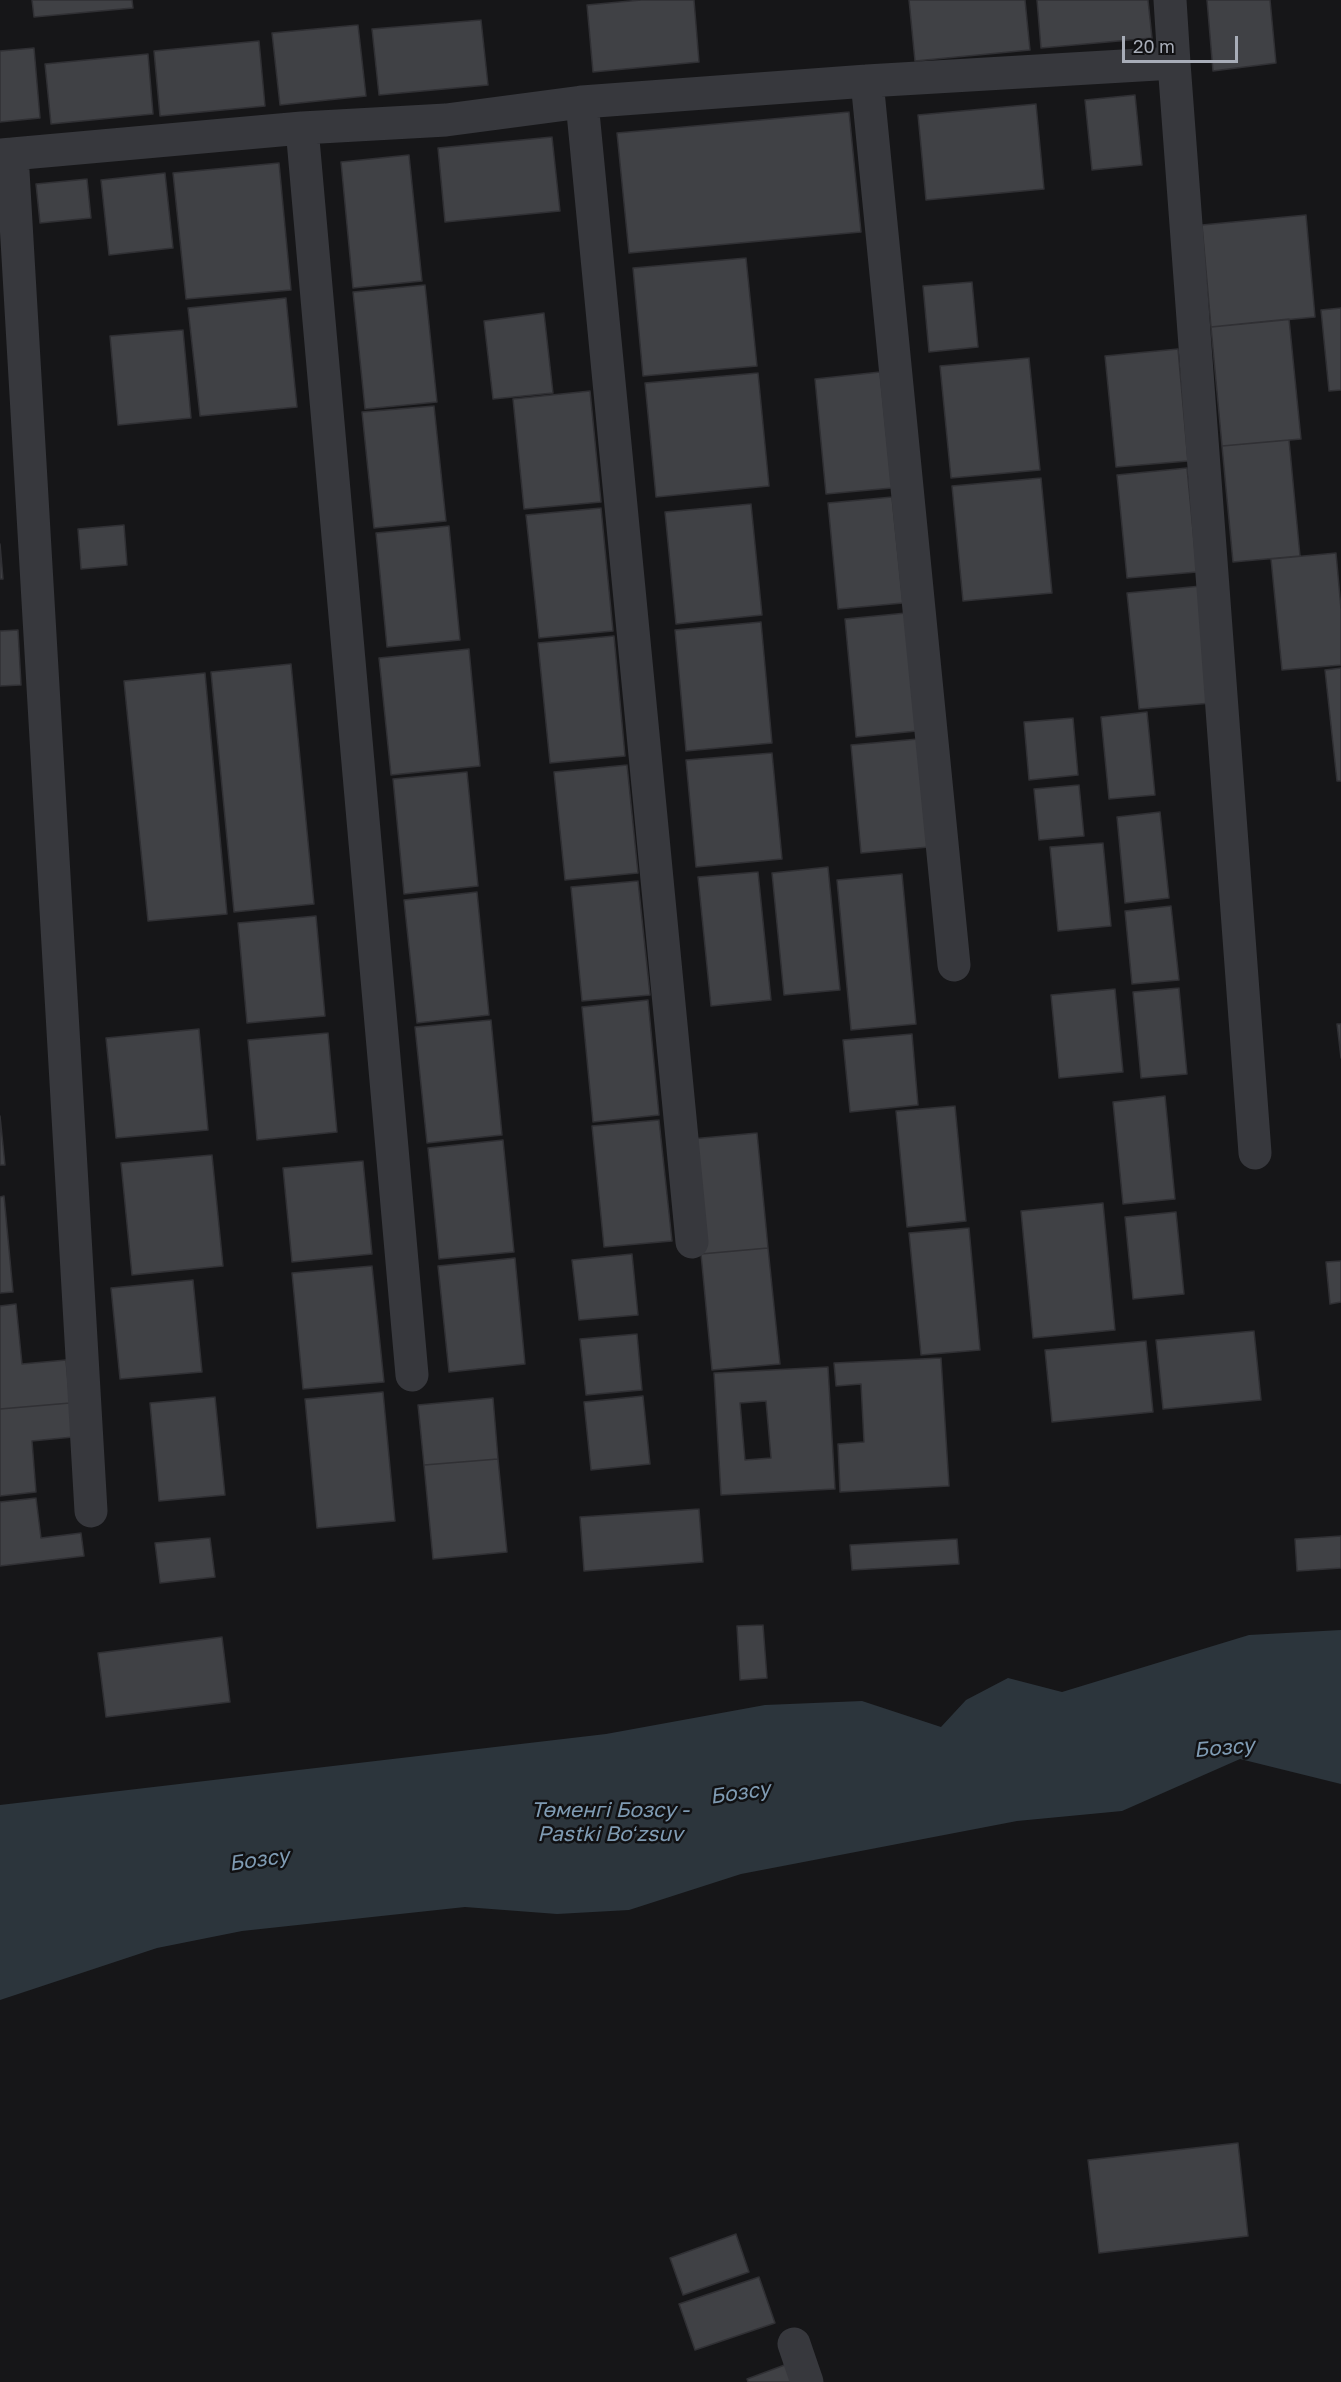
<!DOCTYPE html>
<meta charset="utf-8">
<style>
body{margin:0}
#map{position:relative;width:1341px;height:2382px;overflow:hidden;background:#161618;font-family:"Golos Text",sans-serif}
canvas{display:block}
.scale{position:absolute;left:1122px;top:36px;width:116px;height:27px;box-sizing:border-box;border:3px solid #a8adb8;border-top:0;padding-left:8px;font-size:18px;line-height:21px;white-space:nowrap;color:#a8adb8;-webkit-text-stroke:4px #111113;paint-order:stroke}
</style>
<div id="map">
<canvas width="1341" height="2382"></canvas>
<div class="scale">20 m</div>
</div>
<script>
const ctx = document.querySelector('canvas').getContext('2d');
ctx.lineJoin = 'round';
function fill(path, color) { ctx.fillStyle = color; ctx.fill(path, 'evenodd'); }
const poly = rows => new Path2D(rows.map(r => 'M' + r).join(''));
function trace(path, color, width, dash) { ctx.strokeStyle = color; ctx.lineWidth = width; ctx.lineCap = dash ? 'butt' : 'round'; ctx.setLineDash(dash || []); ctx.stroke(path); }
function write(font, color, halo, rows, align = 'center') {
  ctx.font = font + ' "Golos Text",sans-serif'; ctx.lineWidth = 5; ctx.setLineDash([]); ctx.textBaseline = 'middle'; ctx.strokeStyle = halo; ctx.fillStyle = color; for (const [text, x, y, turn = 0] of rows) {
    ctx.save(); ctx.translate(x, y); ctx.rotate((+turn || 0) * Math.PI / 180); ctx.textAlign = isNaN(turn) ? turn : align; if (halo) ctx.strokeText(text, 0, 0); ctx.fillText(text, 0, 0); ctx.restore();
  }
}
fill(poly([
 [1341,1630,1341,1784,1240,1759,1122,1811,1017,1821,741,1874,629,1910,557,1914,465,1907,242,1931,157,1948,0,2000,0,1805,606,1734,765,1705,862,1701,941,1727,966,1700,1008,1678,1062,1692,1249,1635]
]), '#2c353c');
const building = poly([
 [32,0,132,0,133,8,34,17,32,0],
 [641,0,694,0,699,62,593,72,587,5,641,0],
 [909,0,1025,0,1030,50,915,61,909,0],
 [1037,0,1148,0,1152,38,1041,48,1037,0],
 [1207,0,1270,0,1276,63,1213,71,1207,0],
 [481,20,488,85,379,95,372,29,481,20],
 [358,25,366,96,280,105,272,33,358,25],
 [259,41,265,106,160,116,154,51,259,41],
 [34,48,40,118,0,122,0,51,34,48],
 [148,54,153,114,51,124,45,64,148,54],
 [1135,95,1142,165,1092,170,1085,100,1135,95],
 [1036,104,1044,189,926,200,918,115,1036,104],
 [849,112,861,232,629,253,617,133,849,112],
 [552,137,560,211,445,222,438,148,552,137],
 [409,155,422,281,353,288,341,162,409,155],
 [279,163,291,290,186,299,173,173,279,163],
 [165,173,173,248,109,255,101,180,165,173],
 [87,179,91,218,40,223,36,184,87,179],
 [1306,215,1315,317,1211,327,1202,225,1306,215],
 [746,258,757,366,643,376,633,268,746,258],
 [972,282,978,347,929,352,923,286,972,282],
 [425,285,437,402,365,409,353,292,425,285],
 [286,298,297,407,200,416,188,308,286,298],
 [1341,308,1341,390,1329,391,1321,310,1341,308],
 [544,313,553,393,493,399,484,321,544,313],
 [1289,319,1301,439,1222,446,1211,327,1289,319],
 [183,330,191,418,118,425,110,336,183,330],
 [1178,349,1188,461,1116,467,1105,356,1178,349],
 [1029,358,1040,470,951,478,940,366,1029,358],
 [880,372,892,488,826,494,815,379,880,372],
 [758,373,769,486,656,497,645,383,758,373],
 [590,391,601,502,524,509,513,399,590,391],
 [434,406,446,521,374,528,362,412,434,406],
 [1289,440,1300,556,1233,562,1222,446,1289,440],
 [1187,468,1197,572,1127,578,1117,475,1187,468],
 [1041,478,1052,593,963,601,952,486,1041,478],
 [892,497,903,603,838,609,828,503,892,497],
 [751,504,762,615,676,624,665,512,751,504],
 [601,508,613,631,539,638,526,515,601,508],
 [124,525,127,565,81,569,78,529,124,525],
 [449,526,460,640,387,647,376,533,449,526],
 [0,544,3,579,0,579,0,544],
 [1336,553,1341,609,1341,665,1282,670,1271,559,1336,553],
 [1201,586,1212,703,1139,709,1127,593,1201,586],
 [906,613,917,731,856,737,845,619,906,613],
 [761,622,772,743,686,751,675,630,761,622],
 [18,630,21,685,0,686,0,631,18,630],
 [614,636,625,756,550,763,538,643,614,636],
 [469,649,480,766,391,775,379,658,469,649],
 [291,664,314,904,234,912,211,672,291,664],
 [1341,668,1341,781,1337,781,1325,670,1341,668],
 [205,673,227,914,148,921,124,681,205,673],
 [1147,712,1155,795,1109,799,1101,717,1147,712],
 [1073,718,1078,775,1029,780,1024,722,1073,718],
 [918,739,929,847,861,853,851,745,918,739],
 [772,753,782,859,696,867,686,760,772,753],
 [627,765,638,873,565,880,554,772,627,765],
 [467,772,478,886,404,894,393,779,467,772],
 [1079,785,1084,836,1039,840,1034,789,1079,785],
 [1160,812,1169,898,1125,903,1117,817,1160,812],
 [1103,843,1111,926,1058,931,1050,847,1103,843],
 [828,867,840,990,784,995,772,873,828,867],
 [758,872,771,1000,711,1006,698,877,758,872],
 [902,874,916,1024,851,1030,837,880,902,874],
 [638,881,650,995,582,1001,571,887,638,881],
 [477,892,489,1015,417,1023,404,900,477,892],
 [1171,906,1179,980,1132,984,1125,911,1171,906],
 [316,916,325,1016,247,1023,238,923,316,916],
 [1179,988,1187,1074,1141,1078,1133,992,1179,988],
 [1115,989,1123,1072,1059,1078,1051,995,1115,989],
 [648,1000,659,1115,593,1122,582,1007,648,1000],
 [491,1020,502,1135,427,1143,415,1027,491,1020],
 [1337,1024,1341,1024,1341,1058,1337,1024],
 [199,1029,208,1130,116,1138,106,1038,199,1029],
 [328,1033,337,1132,257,1140,248,1040,328,1033],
 [912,1034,918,1105,850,1112,843,1040,912,1034],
 [1165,1096,1175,1199,1123,1204,1113,1102,1165,1096],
 [955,1106,966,1221,907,1227,896,1111,955,1106],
 [0,1116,5,1165,0,1165,0,1116],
 [659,1120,672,1241,604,1247,592,1126,659,1120],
 [757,1133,768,1248,701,1254,691,1139,757,1133],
 [503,1140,514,1252,439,1259,428,1148,503,1140],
 [212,1155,223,1266,132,1275,121,1163,212,1155],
 [363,1161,372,1254,292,1262,283,1168,363,1161],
 [4,1196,13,1292,0,1293,0,1197,4,1196],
 [1103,1203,1115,1330,1033,1338,1021,1211,1103,1203],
 [1176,1212,1184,1294,1133,1299,1125,1217,1176,1212],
 [969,1228,980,1350,921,1355,909,1233,969,1228],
 [768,1248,780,1364,712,1370,701,1254,768,1248],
 [632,1254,638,1315,579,1320,572,1260,632,1254],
 [515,1258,525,1364,449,1372,438,1266,515,1258],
 [1341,1261,1341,1302,1330,1304,1326,1262,1341,1261],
 [372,1266,384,1382,303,1389,292,1273,372,1266],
 [193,1280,202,1372,120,1379,111,1288,193,1280],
 [16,1304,22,1364,66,1360,70,1403,0,1409,0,1306,16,1304],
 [1254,1331,1261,1400,1163,1409,1156,1340,1254,1331],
 [637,1334,642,1390,586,1395,580,1339,637,1334],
 [1146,1341,1153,1412,1052,1422,1045,1350,1146,1341],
 [941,1358,949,1486,840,1492,838,1444,864,1442,861,1384,836,1386,834,1363,941,1358],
 [828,1367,835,1489,721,1495,714,1373,828,1367],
 [766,1401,771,1458,745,1460,740,1403,766,1401],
 [383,1392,395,1521,317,1528,305,1399,383,1392],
 [643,1396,650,1464,591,1470,584,1402,643,1396],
 [215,1397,225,1495,159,1501,150,1403,215,1397],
 [493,1398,498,1459,424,1465,418,1405,493,1398],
 [70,1403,73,1437,32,1441,36,1492,0,1496,0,1409,70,1403],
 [498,1459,507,1552,433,1559,424,1465,498,1459],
 [36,1498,41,1538,81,1533,84,1556,0,1566,0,1502,36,1498],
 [699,1509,703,1562,584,1571,580,1517,699,1509],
 [1341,1536,1341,1568,1297,1571,1295,1539,1341,1536],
 [210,1538,215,1577,160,1583,155,1543,210,1538],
 [957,1539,959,1564,852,1570,850,1545,957,1539],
 [763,1625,767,1678,740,1680,737,1626,763,1625],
 [222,1637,230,1702,106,1717,98,1653,222,1637],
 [1238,2143,1248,2236,1099,2253,1088,2160,1238,2143],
 [736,2234,749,2272,683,2295,670,2258,736,2234],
 [759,2277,775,2323,695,2350,679,2304,759,2277],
 [790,2363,797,2382,748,2382,747,2379,790,2363]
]);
fill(building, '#404145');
trace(building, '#303034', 1.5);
trace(poly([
 [1174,63,1255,1153],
 [867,81,954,965],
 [582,102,692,1242],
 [302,128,412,1375],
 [12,154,91,1511],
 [0,155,302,128,446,120,582,102,867,81,1174,63,1170,0],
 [794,2344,807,2382]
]), '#37383d', 33);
write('italic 21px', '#7f9bb3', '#111113', [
 ["Бозсу",1224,1748,-5],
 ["Бозсу",740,1793,-8],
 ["Төменгі Бозсу -",610,1810],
 ["Pastki Boʻzsuv",610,1834],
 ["Бозсу",259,1860,-8]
]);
</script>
